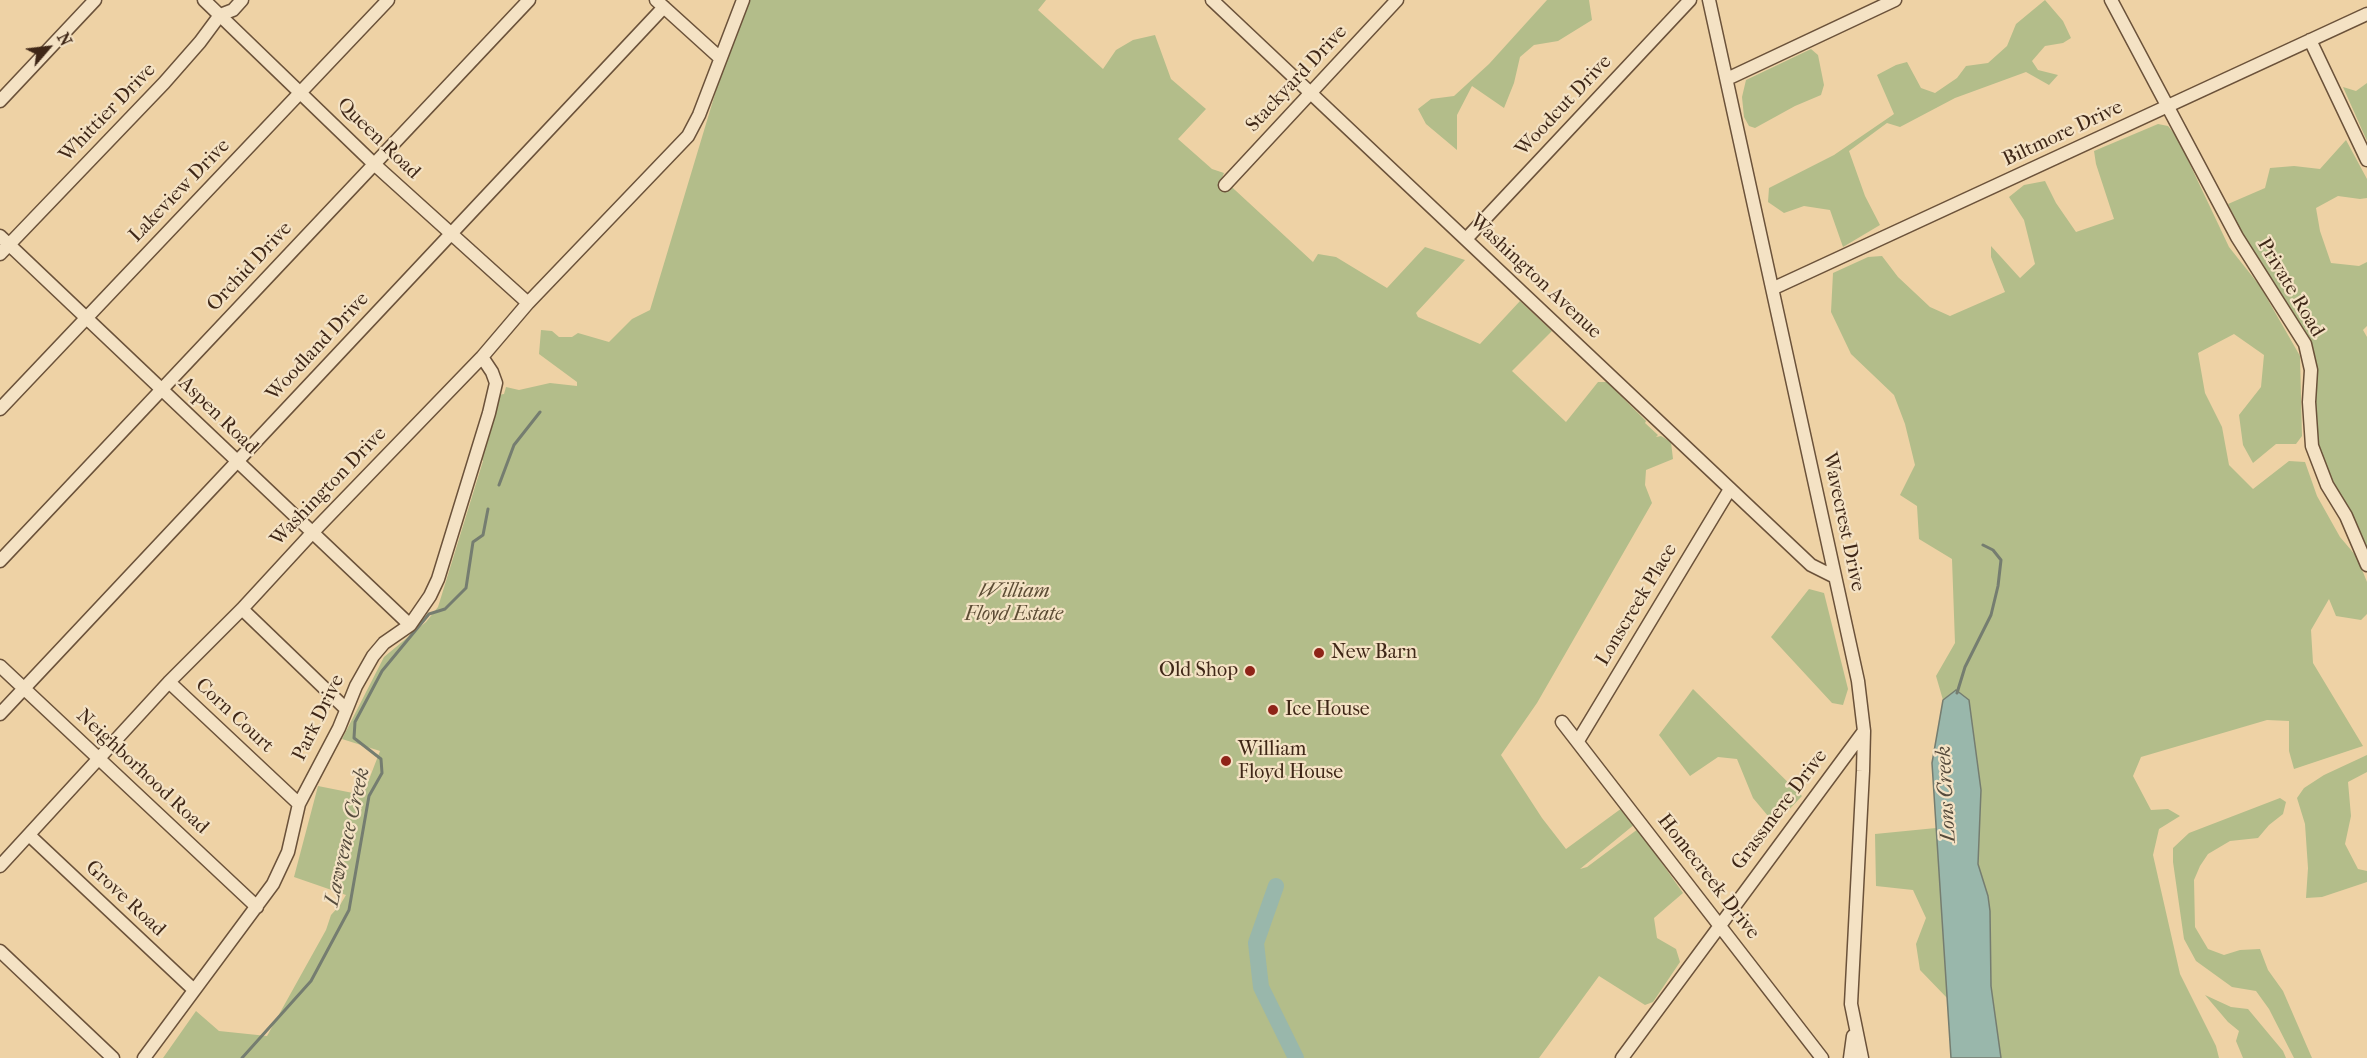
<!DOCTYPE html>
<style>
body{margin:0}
#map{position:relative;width:2367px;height:1058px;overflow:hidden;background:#eed2a5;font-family:"IM FELL French Canon",serif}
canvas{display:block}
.north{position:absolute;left:18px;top:18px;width:60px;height:60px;-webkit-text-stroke:4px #f4e2c4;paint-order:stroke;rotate:62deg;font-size:16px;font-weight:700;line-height:24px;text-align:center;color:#3f2717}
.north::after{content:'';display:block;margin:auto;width:21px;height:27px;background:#3f2717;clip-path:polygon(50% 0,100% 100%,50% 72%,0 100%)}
</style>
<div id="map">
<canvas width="2367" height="1058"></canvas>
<div class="north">N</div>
</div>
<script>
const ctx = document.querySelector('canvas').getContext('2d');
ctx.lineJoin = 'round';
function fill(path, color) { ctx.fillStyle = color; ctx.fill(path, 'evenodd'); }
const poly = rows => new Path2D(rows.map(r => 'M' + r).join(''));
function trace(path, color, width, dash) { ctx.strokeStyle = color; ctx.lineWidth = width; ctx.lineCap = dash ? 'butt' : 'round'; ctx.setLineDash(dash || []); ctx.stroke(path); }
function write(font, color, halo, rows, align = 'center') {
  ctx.font = font + ' "IM FELL French Canon",serif'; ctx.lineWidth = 4.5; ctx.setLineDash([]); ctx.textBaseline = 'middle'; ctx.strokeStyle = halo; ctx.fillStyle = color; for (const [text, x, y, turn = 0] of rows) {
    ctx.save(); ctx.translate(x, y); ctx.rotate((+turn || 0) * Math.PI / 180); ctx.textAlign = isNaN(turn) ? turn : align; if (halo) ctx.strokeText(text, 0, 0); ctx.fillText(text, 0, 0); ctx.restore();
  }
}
fill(poly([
 [750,0,1046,0,1038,10,1103,69,1116,50,1133,40,1155,35,1171,79,1206,109,1178,139,1212,169,1224,173,1222,178,1313,262,1318,254,1336,257,1387,288,1425,247,1465,260,1416,313,1418,317,1480,344,1520,301,1552,331,1512,371,1566,422,1598,382,1607,382,1646,421,1645,423,1658,435,1656,437,1661,436,1671,442,1673,459,1646,470,1645,485,1652,503,1537,703,1501,755,1542,818,1566,849,1622,808,1635,824,1580,869,1587,867,1638,829,1683,893,1654,918,1657,938,1676,949,1680,962,1653,1002,1645,1005,1599,976,1539,1058,163,1058,196,1011,219,1031,267,1036,326,930,331,915,340,905,346,895,294,877,318,786,363,795,380,751,342,739,384,657,426,622,438,607,483,461,479,454,498,395,504,394,506,387,519,390,550,383,577,386,577,382,539,354,541,330,552,331,559,337,572,337,578,333,609,342,632,319,650,310,718,84],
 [1547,0,1589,0,1592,20,1558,41,1534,45,1520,57,1514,83,1504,108,1472,86,1457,115,1457,150,1426,124,1418,109,1431,99,1454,96,1489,64],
 [2045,0,2063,21,2071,38,2063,43,2045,46,2032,61,2038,70,2058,75,2049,85,2026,72,1955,98,1900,127,1887,123,1849,151,1865,196,1880,225,1843,247,1830,210,1804,206,1784,213,1768,202,1769,188,1834,155,1894,114,1877,75,1896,65,1907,62,1921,88,1935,93,1957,78,1966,66,1988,63,2007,46,2016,24],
 [1811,49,1818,55,1824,85,1821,95,1795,106,1755,128,1749,126,1744,117,1742,97,1746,80],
 [2367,83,2367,141,2343,87,2356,91],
 [2158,124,2168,126,2177,137,2229,247,2260,286,2300,356,2302,436,2296,444,2276,444,2253,463,2243,445,2239,415,2261,387,2264,355,2234,334,2198,353,2205,393,2222,427,2229,465,2253,489,2289,461,2305,462,2317,496,2340,537,2357,557,2367,582,2367,614,2361,620,2336,616,2329,599,2311,630,2313,663,2363,746,2294,769,2289,751,2289,721,2267,720,2141,757,2133,776,2151,810,2168,809,2180,816,2159,829,2153,855,2180,974,2216,1046,2219,1058,2001,1058,1991,986,1990,911,1988,896,1978,864,1981,790,1969,701,1956,690,1943,700,1936,676,1955,643,1952,559,1919,539,1917,506,1900,495,1915,465,1905,424,1894,395,1851,354,1831,312,1833,273,1868,257,1882,256,1898,277,1930,307,1950,316,2005,292,1991,257,1991,246,2020,278,2035,264,2024,220,2009,197,2024,185,2045,181,2056,203,2076,232,2114,219,2096,164,2094,151],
 [2346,140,2367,179,2367,198,2360,199,2338,196,2316,208,2320,231,2331,263,2359,266,2367,262,2367,326,2363,330,2367,337,2367,555,2325,470,2317,448,2312,351,2243,235,2228,204,2265,188,2270,168,2294,166,2320,169],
 [1809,589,1824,593,1848,689,1843,705,1832,703,1771,637],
 [1693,689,1802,796,1783,816,1768,816,1753,798,1737,759,1718,757,1690,776,1659,735],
 [2367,755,2367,772,2348,782,2351,816,2345,844,2358,869,2367,871,2367,882,2322,897,2306,898,2308,868,2305,824,2297,798,2304,788,2324,775],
 [2280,798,2286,802,2283,814,2269,825,2258,838,2230,841,2208,854,2200,866,2194,880,2195,927,2208,949,2224,955,2240,950,2260,949,2268,970,2283,991,2312,1058,2294,1058,2269,1009,2256,991,2232,987,2196,961,2184,939,2173,862,2173,848,2189,833],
 [1936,828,1948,999,1920,970,1916,944,1926,918,1913,890,1876,886,1875,834],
 [2205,995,2231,1007,2248,1009,2283,1051,2286,1058,2243,1058,2236,1041,2239,1031,2228,1022]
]), '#b3bd8a');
const water = poly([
 [1956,690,1969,700,1981,790,1978,864,1988,896,1990,911,1991,986,2001,1058,1951,1058,1932,763,1943,700,1956,690]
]);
fill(water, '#99b7ab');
trace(water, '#757d70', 1.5);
trace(poly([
 [499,485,514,445,540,412],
 [1957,693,1965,667,1991,615,1998,586,2001,560,1993,550,1983,545],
 [242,1058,311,981,349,910,369,796,382,773,381,759,354,738,355,722,382,671,429,614,445,609,466,588,473,542,483,535,488,509]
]), '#757d70', 3);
trace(poly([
 [1276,886,1256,943,1261,987,1296,1058]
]), '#99b7ab', 16);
const minor = poly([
 [204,0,374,164,528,303],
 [656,0,720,58],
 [1212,0,1811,565,1835,577],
 [1709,0,1858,681,1864,731,1863,771,1851,1004,1862,1058],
 [2111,0,2237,237,2305,344,2311,370,2309,402,2312,446,2327,485,2346,516,2367,565],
 [2310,40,2367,160],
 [1727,79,1895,0],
 [0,101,95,0],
 [1225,185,1397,0],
 [0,236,410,625],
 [1466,239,1690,0],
 [0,254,164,83,200,42,220,15,233,10,242,0],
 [1774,288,2367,14],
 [0,409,388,0],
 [0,561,529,0],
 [242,609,346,709],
 [0,666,257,907],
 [169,682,299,804],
 [0,714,664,7],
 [1562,722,1822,1058],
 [1578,741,1730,489],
 [29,835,194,990],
 [0,866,169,682,242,609,312,533,482,357,528,303,688,136,699,115,743,0],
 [0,951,113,1058],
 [144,1058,273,884,288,852,299,804,339,728,356,686,373,656,384,643,410,625,430,596,438,579,489,413,496,383,492,372,482,357],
 [1622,1058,1864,731],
 [1850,1058,1853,1036]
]);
trace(minor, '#6b523a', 15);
trace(minor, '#f4e2c4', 12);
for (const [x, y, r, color] of [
 [1319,653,6,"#8f2418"],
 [1250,671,6,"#8f2418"],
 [1273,710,6,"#8f2418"],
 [1226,761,6,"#8f2418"]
]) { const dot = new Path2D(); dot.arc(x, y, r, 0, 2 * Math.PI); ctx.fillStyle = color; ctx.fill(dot); trace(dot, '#f4e2c4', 2); }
write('20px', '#3f2717', '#f4e2c4', [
 ["Stackyard Drive",1297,79,-47],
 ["Woodcut Drive",1564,106,-47],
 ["Whittier Drive",108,113,-46],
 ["Biltmore Drive",2063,134,-25],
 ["Queen Road",378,139,44],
 ["Lakeview Drive",180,191,-46],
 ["Orchid Drive",250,267,-47],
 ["Washington Avenue",1535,277,43],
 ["Private Road",2290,288,59],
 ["Woodland Drive",318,347,-47],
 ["Aspen Road",218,416,44],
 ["Washington Drive",329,487,-46],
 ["Wavecrest Drive",1843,522,78],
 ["Lonscreek Place",1637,605,-59],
 ["Corn Court",234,716,43],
 ["Park Drive",319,718,-64],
 ["Neighborhood Road",142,772,43],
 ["Grassmere Drive",1780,810,-53],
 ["Homecreek Drive",1708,877,52],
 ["Grove Road",125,899,43]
]);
write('italic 20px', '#5c4c34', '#f4e2c4', [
 ["William",1014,592],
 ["Floyd Estate",1014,615]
]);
write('20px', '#3f2717', '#f4e2c4', [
 ["New Barn",1331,653],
 ["Old Shop",1238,671,"right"],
 ["Ice House",1285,710],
 ["William",1238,750],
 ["Floyd House",1238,773]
], 'left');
write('italic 21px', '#564b3c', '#f4e2c4', [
 ["Lons Creek",1947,794,-93],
 ["Lawrence Creek",348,837,-77]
]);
</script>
